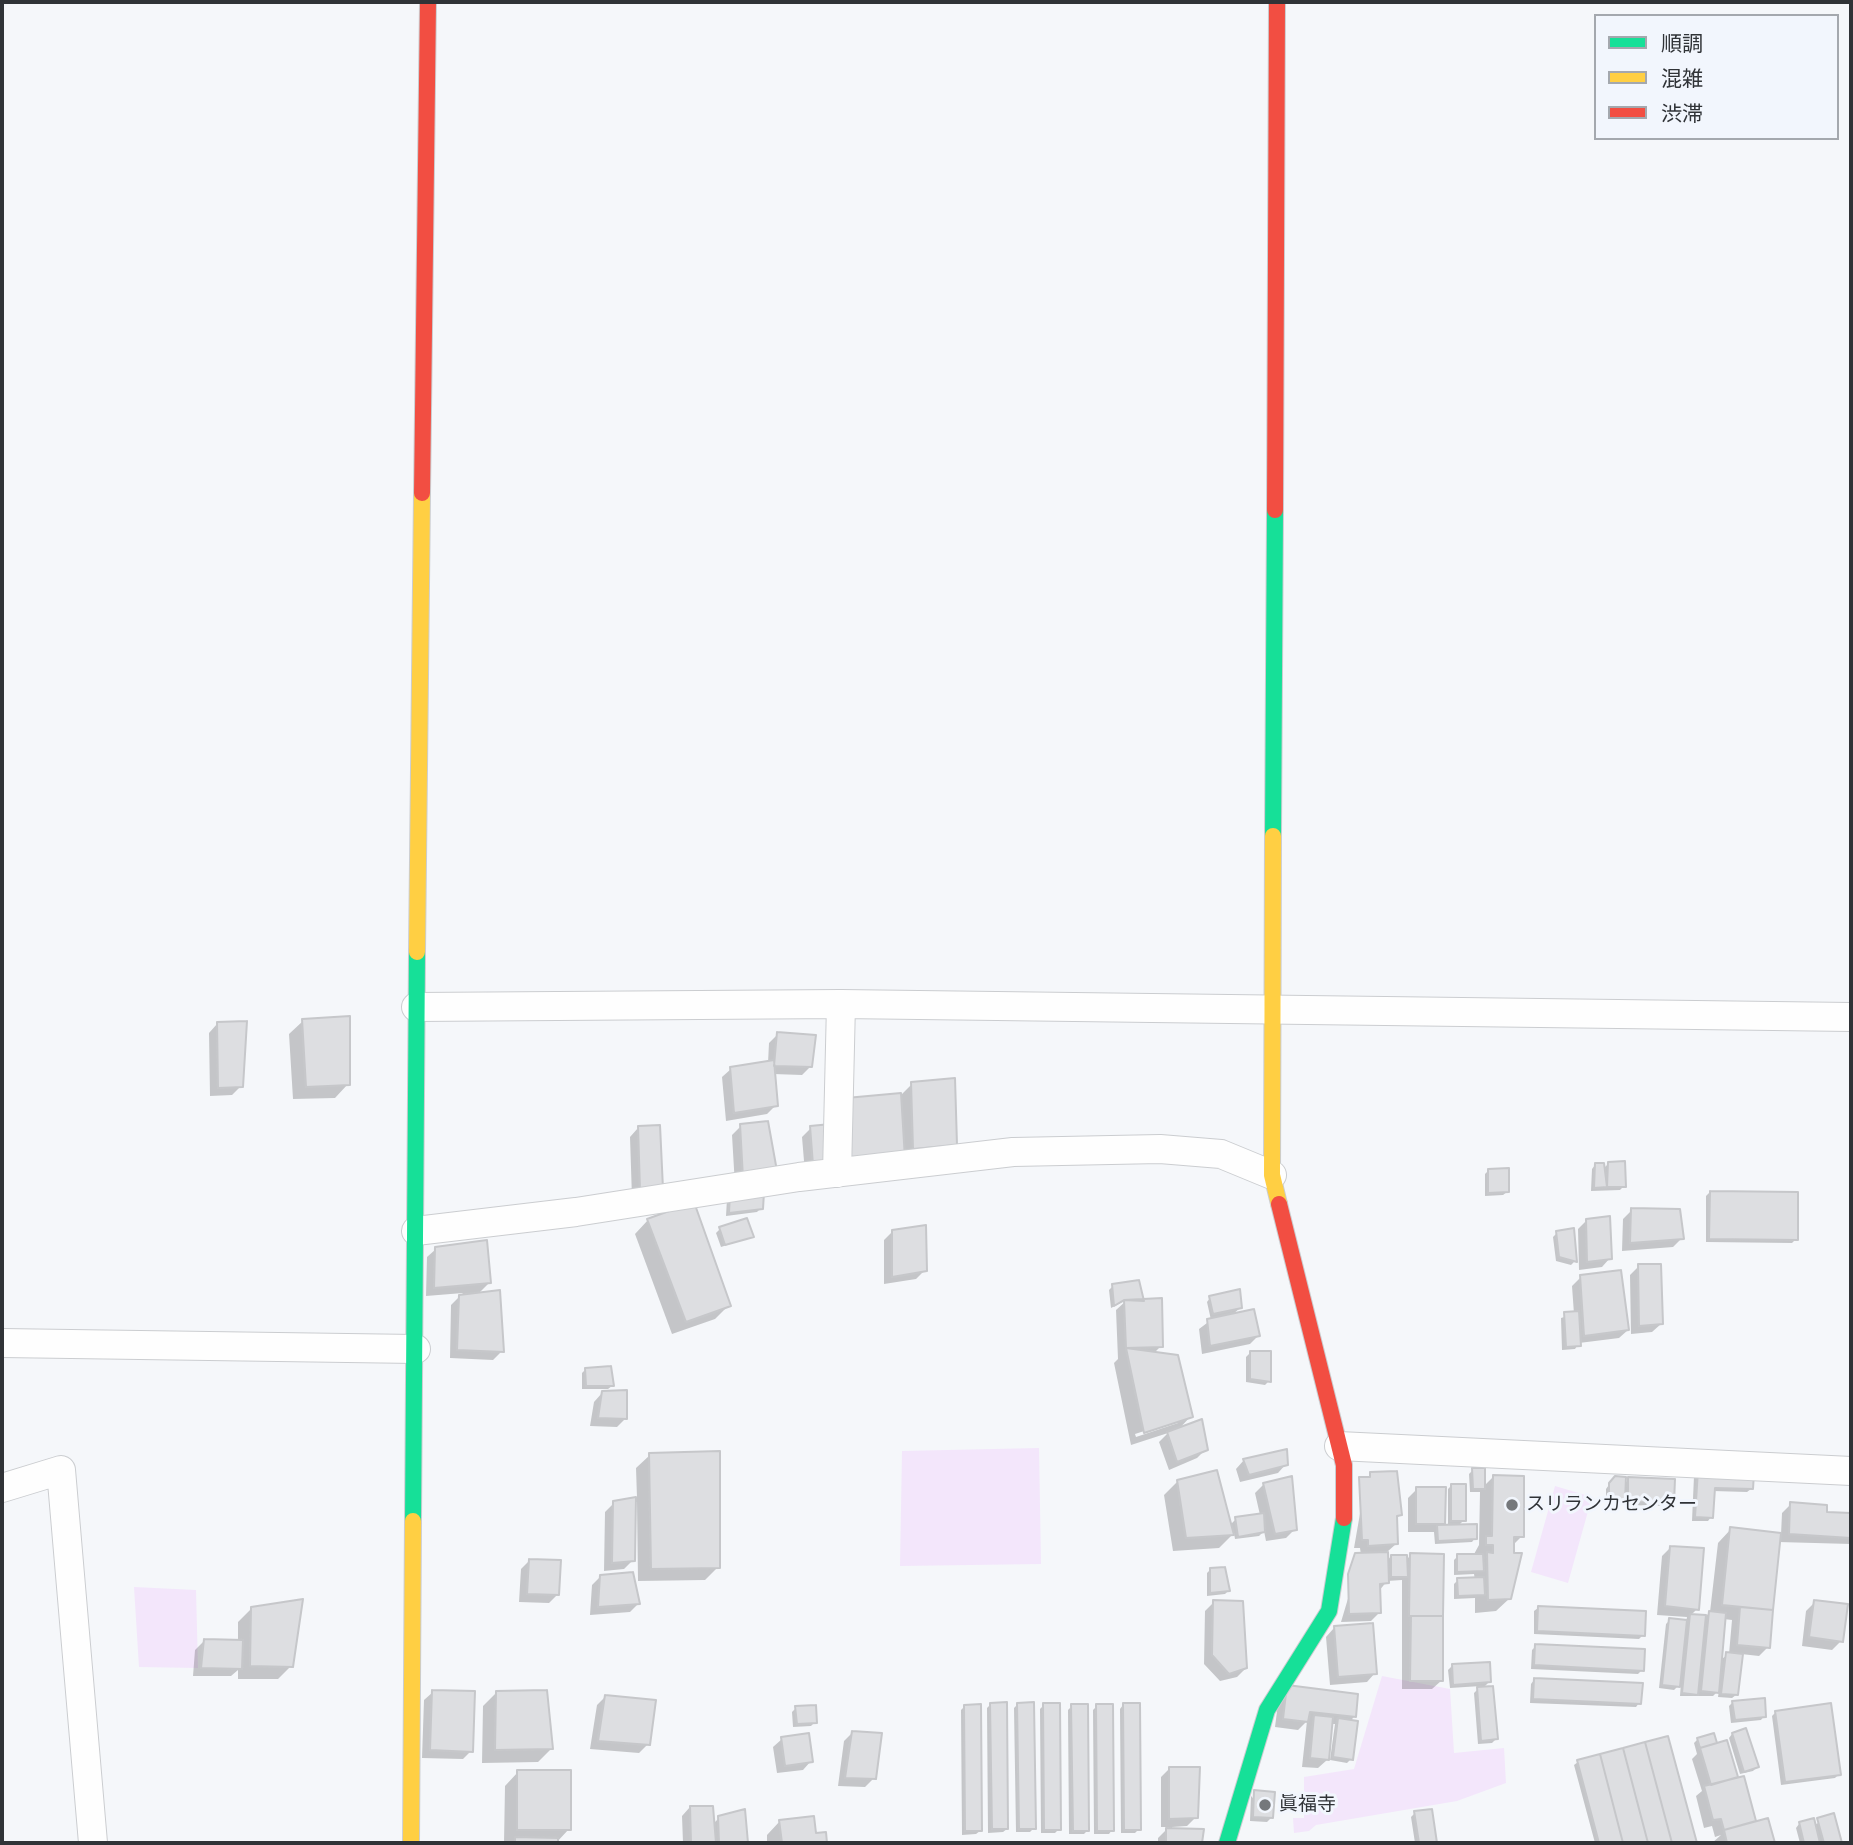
<!DOCTYPE html>
<meta charset="utf-8">
<style>
body{margin:0}
#map{position:relative;width:1853px;height:1845px;overflow:hidden;background:#f5f7fa;font-family:"Titillium Web","Noto Sans JP",sans-serif}
canvas{display:block}
.frame{position:absolute;inset:0;border:4px solid #303337;pointer-events:none}
.legend{position:absolute;left:1594px;top:14px;width:245px;height:126px;box-sizing:border-box;background:#f2f6fd;border:2px solid #a4a8ae;margin:0;padding:9px 12px;list-style:none;font-size:21px;color:#303337}
.legend li{display:flex;align-items:center;gap:14px;height:35px}
.legend b{width:35px;border:2px solid #a4a8ae}
</style>
<div id="map">
<canvas width="1853" height="1845"></canvas>
<div class="frame"></div>
<ul class="legend">
<li><b style="height:9px;background:#16e098"></b>順調</li>
<li><b style="height:9px;background:#ffcf43"></b>混雑</li>
<li><b style="height:9px;background:#f24e42"></b>渋滞</li>
</ul>
</div>
<script>
const ctx = document.querySelector('canvas').getContext('2d');
ctx.lineJoin = 'round';
function fill(path, color) { ctx.fillStyle = color; ctx.fill(path, 'evenodd'); }
const poly = rows => new Path2D(rows.map(r => 'M' + r).join(''));
function trace(path, color, width, dash) { ctx.strokeStyle = color; ctx.lineWidth = width; ctx.lineCap = dash ? 'butt' : 'round'; ctx.setLineDash(dash || []); ctx.stroke(path); }
function write(font, color, halo, rows, align = 'center') {
  ctx.font = font + ' "Titillium Web","Noto Sans JP",sans-serif'; ctx.lineWidth = 6; ctx.setLineDash([]); ctx.textBaseline = 'middle'; ctx.strokeStyle = halo; ctx.fillStyle = color; for (const [text, x, y, turn = 0] of rows) {
    ctx.save(); ctx.translate(x, y); ctx.rotate((+turn || 0) * Math.PI / 180); ctx.textAlign = isNaN(turn) ? turn : align; if (halo) ctx.strokeText(text, 0, 0); ctx.fillText(text, 0, 0); ctx.restore();
  }
}
fill(poly([
 [1039,1448,1041,1564,900,1566,902,1451],
 [1555,1486,1592,1497,1568,1583,1531,1572],
 [134,1587,196,1590,198,1668,139,1667],
 [1382,1676,1450,1689,1454,1753,1504,1748,1506,1783,1457,1801,1316,1825,1309,1831,1294,1833,1293,1818,1304,1818,1304,1777,1354,1769]
]), '#f3e6fb');
fill(poly([
 [303,1021,348,1084,335,1098,293,1099,289,1034],
 [217,1024,241,1086,232,1095,210,1096,209,1033],
 [778,1034,811,1066,802,1075,773,1074,776,1105,767,1114,726,1121,722,1077,731,1069,768,1063,769,1043],
 [912,1084,955,1145,805,1173,802,1137,811,1128,830,1126,847,1100,901,1095],
 [741,1126,766,1179,735,1186,732,1135],
 [638,1128,661,1188,632,1198,630,1137],
 [1608,1164,1624,1186,1620,1190,1591,1191,1592,1169,1595,1165,1603,1169],
 [1489,1170,1507,1192,1503,1195,1485,1196,1485,1174],
 [1710,1192,1796,1239,1792,1243,1706,1242,1706,1196],
 [727,1199,761,1208,757,1212,726,1216],
 [1632,1210,1682,1238,1673,1247,1622,1251,1623,1219],
 [648,1220,729,1305,715,1319,672,1334,635,1234],
 [1587,1220,1610,1258,1602,1267,1579,1270,1578,1229],
 [720,1229,752,1237,721,1247,716,1233],
 [893,1231,925,1270,916,1279,884,1284,884,1240],
 [1557,1233,1575,1261,1571,1265,1556,1261,1553,1237],
 [436,1249,489,1283,478,1294,502,1351,493,1360,450,1358,451,1305,463,1293,426,1296,427,1257],
 [1639,1266,1661,1324,1652,1332,1631,1334,1630,1275],
 [1581,1277,1628,1330,1619,1338,1579,1343,1575,1349,1562,1350,1561,1318,1574,1314,1572,1286],
 [1113,1286,1142,1301,1161,1346,1154,1353,1191,1416,1178,1430,1206,1449,1197,1458,1169,1470,1159,1442,1168,1433,1131,1445,1114,1363,1118,1359,1116,1310,1127,1300,1111,1308,1109,1290],
 [1178,1420,1178,1423,1136,1437,1135,1434],
 [1210,1298,1240,1308,1232,1315,1258,1336,1250,1344,1202,1354,1199,1329,1211,1320,1207,1302],
 [1250,1353,1269,1381,1265,1385,1246,1382,1246,1357],
 [586,1369,612,1386,608,1389,582,1389,582,1373],
 [602,1393,625,1419,617,1427,590,1426,594,1402],
 [650,1455,718,1567,705,1580,638,1581,637,1502,634,1502,633,1560,624,1569,604,1571,605,1512,614,1503,637,1498,636,1468],
 [1244,1460,1286,1464,1278,1473,1240,1482,1236,1469],
 [1473,1470,1483,1487,1493,1477,1522,1536,1513,1545,1510,1598,1496,1611,1475,1613,1475,1598,1454,1599,1454,1584,1458,1580,1475,1580,1474,1574,1454,1575,1454,1560,1458,1556,1473,1556,1479,1545,1480,1492,1470,1492,1469,1474],
 [1371,1474,1400,1515,1395,1520,1396,1544,1387,1552,1387,1561,1391,1556,1406,1560,1411,1555,1441,1681,1432,1689,1402,1689,1402,1580,1387,1581,1379,1591,1379,1613,1371,1621,1341,1622,1361,1555,1360,1548,1354,1548,1366,1479],
 [1694,1476,1751,1489,1747,1492,1713,1491,1711,1517,1708,1521,1692,1521],
 [1629,1479,1672,1503,1669,1506,1624,1505,1625,1500,1620,1505,1610,1504,1606,1499,1606,1489,1611,1482,1624,1484],
 [1178,1481,1230,1525,1236,1519,1260,1515,1255,1493,1264,1484,1295,1529,1286,1538,1266,1541,1264,1531,1259,1536,1235,1539,1234,1533,1219,1548,1173,1551,1164,1495],
 [1452,1485,1464,1520,1458,1526,1475,1538,1472,1542,1435,1544,1434,1532,1408,1532,1408,1498,1417,1489,1444,1523,1440,1527,1448,1526,1448,1489],
 [1791,1504,1825,1514,1851,1515,1851,1544,1778,1542,1768,1647,1759,1656,1741,1654,1736,1695,1732,1698,1718,1697,1719,1690,1713,1696,1680,1696,1681,1683,1674,1690,1659,1688,1666,1624,1670,1620,1686,1622,1687,1617,1657,1615,1662,1556,1671,1547,1697,1609,1691,1615,1705,1617,1710,1612,1718,1543,1731,1529,1781,1535,1782,1513],
 [1724,1619,1732,1620,1729,1654,1720,1660],
 [529,1561,558,1594,549,1603,519,1602,521,1569],
 [1211,1569,1228,1591,1225,1594,1207,1596,1207,1573],
 [601,1576,638,1604,630,1612,590,1615,592,1585],
 [1214,1602,1246,1668,1237,1677,1220,1681,1204,1664,1205,1611],
 [1815,1602,1841,1641,1832,1650,1802,1646,1806,1611],
 [252,1608,291,1666,278,1679,238,1679,238,1670,231,1676,193,1676,195,1650,204,1641,238,1642,238,1622],
 [1538,1608,1643,1635,1639,1639,1534,1634,1534,1611],
 [1334,1628,1375,1673,1367,1682,1330,1685,1326,1637],
 [1536,1646,1642,1670,1638,1674,1531,1669,1532,1650],
 [1452,1666,1489,1682,1482,1689,1496,1739,1492,1743,1478,1744,1474,1693,1481,1686,1450,1688,1448,1670],
 [1534,1680,1639,1703,1636,1707,1530,1703,1531,1684],
 [433,1692,471,1751,463,1759,422,1758,424,1700],
 [496,1693,551,1749,538,1762,482,1763,483,1706],
 [606,1696,648,1744,639,1753,590,1749,597,1705],
 [1279,1696,1354,1717,1349,1722,1351,1759,1347,1763,1330,1760,1335,1724,1331,1724,1327,1760,1318,1768,1302,1767,1307,1721,1298,1730,1275,1727],
 [1733,1702,1764,1716,1761,1720,1731,1723,1729,1706],
 [991,1704,1007,1829,1003,1832,988,1833,987,1708],
 [1018,1704,1034,1828,1030,1832,1016,1832,1014,1708],
 [1044,1705,1059,1829,1055,1833,1041,1833,1040,1709],
 [1123,1705,1139,1829,1135,1833,1121,1833,1120,1709],
 [965,1706,980,1831,976,1834,962,1835,961,1710],
 [1072,1706,1088,1830,1084,1834,1069,1834,1068,1710],
 [1097,1706,1112,1830,1109,1834,1094,1834,1093,1710],
 [796,1708,815,1722,811,1726,793,1727,792,1712],
 [1776,1712,1839,1774,1835,1778,1781,1785,1772,1716],
 [853,1732,874,1778,865,1787,838,1786,844,1741],
 [1732,1734,1757,1767,1753,1771,1740,1774,1729,1738],
 [1667,1738,1695,1843,1595,1843,1574,1765,1578,1762],
 [782,1739,811,1761,803,1770,777,1773,773,1747],
 [1698,1739,1716,1745,1726,1742,1737,1779,1743,1778,1754,1823,1767,1820,1773,1843,1712,1843,1721,1835,1715,1837,1712,1826,1704,1828,1696,1796,1702,1791,1692,1759,1697,1754,1694,1743],
 [1170,1768,1196,1817,1187,1826,1172,1827,1172,1830,1202,1831,1200,1843,1158,1843,1158,1838,1169,1827,1161,1827,1161,1777],
 [518,1772,569,1829,556,1843,504,1843,505,1786],
 [1251,1796,1271,1818,1267,1822,1250,1821],
 [690,1807,713,1824,719,1818,744,1812,746,1843,683,1843,682,1816],
 [1431,1811,1435,1843,1415,1843,1411,1817,1415,1813],
 [1833,1816,1840,1843,1800,1843,1796,1828,1799,1824,1814,1825],
 [780,1821,814,1835,825,1834,826,1843,767,1843,767,1835]
]), '#0003');
const building = poly([
 [350,1016,350,1085,306,1087,302,1019,350,1016],
 [247,1021,243,1087,218,1088,217,1022,247,1021],
 [777,1032,816,1035,812,1067,774,1066,777,1032],
 [774,1060,778,1106,734,1113,730,1067,774,1060],
 [955,1078,957,1145,913,1149,911,1082,955,1078],
 [901,1093,905,1159,846,1165,846,1098,901,1093],
 [768,1121,777,1171,743,1178,740,1124,768,1121],
 [831,1124,834,1164,813,1165,810,1126,831,1124],
 [660,1125,663,1189,640,1190,638,1126,660,1125],
 [1625,1161,1626,1187,1607,1187,1608,1162,1625,1161],
 [1595,1163,1604,1163,1607,1187,1594,1188,1595,1163],
 [1509,1168,1509,1192,1488,1193,1488,1169,1509,1168],
 [1710,1191,1798,1192,1798,1240,1709,1239,1710,1191],
 [764,1192,763,1209,729,1213,730,1193,764,1192],
 [694,1202,731,1306,686,1322,647,1219,694,1202],
 [1631,1208,1680,1209,1684,1239,1630,1243,1631,1208],
 [1610,1216,1612,1259,1587,1262,1586,1219,1610,1216],
 [747,1218,754,1237,725,1245,719,1227,747,1218],
 [926,1225,927,1271,892,1277,892,1230,926,1225],
 [1574,1228,1577,1262,1559,1257,1556,1231,1574,1228],
 [487,1240,491,1283,434,1288,435,1247,487,1240],
 [1638,1264,1661,1264,1663,1324,1639,1326,1638,1264],
 [1621,1270,1629,1330,1584,1336,1580,1275,1621,1270],
 [1139,1280,1144,1301,1124,1300,1114,1306,1112,1284,1139,1280],
 [1240,1289,1242,1308,1213,1314,1209,1296,1240,1289],
 [500,1290,504,1352,457,1350,459,1295,500,1290],
 [1162,1298,1163,1347,1126,1348,1124,1300,1162,1298],
 [1254,1309,1260,1336,1210,1346,1207,1319,1254,1309],
 [1579,1311,1581,1346,1566,1347,1564,1312,1579,1311],
 [1126,1348,1178,1355,1193,1417,1144,1433,1126,1348],
 [1250,1351,1271,1351,1271,1382,1250,1379,1250,1351],
 [611,1366,614,1386,586,1386,585,1368,611,1366],
 [627,1390,627,1419,598,1418,602,1391,627,1390],
 [1202,1419,1208,1450,1177,1462,1167,1432,1202,1419],
 [1287,1449,1288,1465,1249,1475,1243,1459,1287,1449],
 [720,1451,720,1568,651,1569,649,1453,720,1451],
 [1472,1468,1485,1468,1485,1489,1473,1489,1472,1468],
 [1217,1470,1234,1535,1186,1538,1177,1480,1217,1470],
 [1698,1470,1754,1473,1753,1489,1715,1488,1713,1518,1695,1517,1698,1470],
 [1397,1471,1402,1515,1397,1516,1398,1544,1368,1546,1368,1540,1362,1540,1359,1477,1370,1477,1370,1472,1397,1471],
 [1493,1475,1524,1476,1524,1537,1514,1537,1514,1553,1522,1553,1511,1599,1488,1600,1487,1552,1493,1553,1493,1545,1486,1545,1486,1536,1492,1536,1493,1475],
 [1292,1476,1297,1530,1275,1534,1263,1483,1292,1476],
 [1615,1476,1626,1477,1625,1502,1614,1501,1609,1494,1609,1483,1615,1476],
 [1628,1477,1675,1479,1674,1503,1628,1502,1628,1477],
 [1451,1484,1466,1484,1466,1521,1451,1521,1451,1484],
 [1416,1487,1446,1487,1445,1524,1416,1524,1416,1487],
 [636,1497,635,1561,612,1563,613,1501,636,1497],
 [1790,1502,1827,1505,1827,1512,1851,1513,1851,1538,1789,1534,1790,1502],
 [1264,1513,1265,1532,1238,1537,1235,1517,1264,1513],
 [1477,1524,1477,1539,1438,1541,1437,1525,1477,1524],
 [1730,1527,1781,1533,1773,1610,1722,1605,1730,1527],
 [1670,1546,1704,1548,1699,1610,1665,1606,1670,1546],
 [1388,1552,1389,1583,1380,1584,1381,1613,1349,1614,1348,1574,1355,1553,1388,1552],
 [1410,1553,1444,1554,1443,1616,1409,1616,1410,1553],
 [1457,1554,1483,1554,1484,1571,1457,1572,1457,1554],
 [1391,1555,1407,1555,1408,1577,1391,1577,1391,1555],
 [529,1559,561,1560,559,1595,527,1594,529,1559],
 [1225,1567,1230,1591,1210,1593,1210,1568,1225,1567],
 [633,1572,640,1604,598,1607,600,1575,633,1572],
 [1484,1577,1485,1595,1458,1596,1457,1578,1484,1577],
 [303,1599,293,1667,250,1666,251,1607,303,1599],
 [1213,1600,1243,1601,1247,1668,1229,1674,1212,1655,1213,1600],
 [1814,1600,1848,1604,1843,1642,1809,1637,1814,1600],
 [1538,1606,1646,1611,1645,1636,1537,1631,1538,1606],
 [1740,1607,1773,1610,1770,1648,1737,1645,1740,1607],
 [1709,1611,1726,1613,1719,1693,1701,1691,1709,1611],
 [1690,1614,1706,1615,1698,1695,1682,1693,1690,1614],
 [1411,1616,1443,1616,1443,1681,1410,1681,1411,1616],
 [1669,1618,1687,1620,1680,1687,1662,1685,1669,1618],
 [1373,1623,1377,1674,1338,1677,1334,1626,1373,1623],
 [204,1639,243,1640,242,1669,201,1668,204,1639],
 [1535,1644,1645,1649,1644,1671,1534,1665,1535,1644],
 [1726,1652,1743,1654,1738,1695,1721,1694,1726,1652],
 [1490,1662,1491,1682,1453,1685,1452,1664,1490,1662],
 [1534,1678,1643,1683,1641,1704,1533,1699,1534,1678],
 [1287,1685,1358,1694,1356,1717,1310,1712,1308,1722,1283,1719,1287,1685],
 [1493,1686,1498,1739,1481,1741,1477,1687,1493,1686],
 [432,1690,475,1691,473,1752,430,1750,432,1690],
 [547,1690,553,1749,495,1750,496,1691,547,1690],
 [605,1695,656,1700,650,1745,598,1741,605,1695],
 [1765,1698,1766,1717,1735,1720,1732,1701,1765,1698],
 [1007,1702,1008,1829,992,1829,990,1703,1007,1702],
 [1034,1702,1036,1829,1019,1829,1017,1703,1034,1702],
 [1043,1703,1060,1703,1061,1830,1044,1830,1043,1703],
 [1123,1703,1140,1703,1141,1830,1124,1830,1123,1703],
 [1831,1703,1841,1775,1785,1782,1775,1711,1831,1703],
 [981,1704,982,1831,965,1831,964,1705,981,1704],
 [1071,1704,1088,1704,1089,1831,1073,1831,1071,1704],
 [1096,1704,1113,1704,1114,1831,1097,1831,1096,1704],
 [816,1705,817,1723,797,1724,795,1706,816,1705],
 [1314,1715,1333,1717,1329,1760,1310,1758,1314,1715],
 [1338,1718,1358,1721,1353,1760,1333,1757,1338,1718],
 [1746,1728,1759,1767,1744,1772,1732,1733,1746,1728],
 [852,1731,882,1733,876,1779,845,1778,852,1731],
 [809,1733,813,1762,785,1766,781,1737,809,1733],
 [1714,1733,1717,1743,1700,1748,1697,1738,1714,1733],
 [1668,1736,1697,1843,1672,1843,1645,1742,1668,1736],
 [1727,1740,1738,1777,1711,1785,1700,1748,1727,1740],
 [1645,1742,1672,1843,1648,1843,1623,1748,1645,1742],
 [1623,1748,1648,1843,1623,1843,1600,1754,1623,1748],
 [1600,1754,1623,1843,1599,1843,1577,1760,1600,1754],
 [1169,1767,1200,1767,1198,1818,1169,1819,1169,1767],
 [517,1770,571,1770,571,1830,517,1830,517,1770],
 [1744,1776,1756,1821,1724,1830,1721,1819,1713,1820,1704,1786,1744,1776],
 [1254,1790,1275,1792,1273,1818,1253,1817,1254,1790],
 [690,1806,713,1806,716,1843,691,1843,690,1806],
 [745,1809,748,1843,719,1843,718,1816,745,1809],
 [1432,1809,1437,1843,1419,1843,1414,1811,1432,1809],
 [1834,1813,1842,1843,1824,1843,1817,1818,1834,1813],
 [814,1816,816,1833,826,1832,827,1843,782,1843,779,1820,814,1816],
 [1768,1818,1775,1843,1727,1843,1724,1830,1768,1818],
 [1814,1818,1820,1843,1804,1843,1799,1822,1814,1818],
 [1166,1828,1204,1829,1202,1843,1166,1843,1166,1828],
 [515,1837,558,1838,558,1843,515,1843,515,1837]
]);
fill(building, '#dddee1');
trace(building, '#c6c7ca', 2);
const street = poly([
 [416,1007,841,1004,1851,1017],
 [837,1173,841,1004],
 [416,1231,576,1212,799,1177,1013,1152,1160,1149,1221,1154,1272,1175],
 [2,1343,416,1349],
 [1339,1446,1851,1471],
 [2,1488,61,1470,93,1843]
]);
const fast = poly([
 [1273,836,1275,510],
 [413,1521,417,952],
 [1227,1843,1267,1710,1329,1611,1344,1518]
]);
const slow = poly([
 [1273,836,1272,1175,1279,1204],
 [417,952,422,493],
 [411,1843,413,1521]
]);
const jam = poly([
 [422,493,428,2],
 [1275,510,1277,2],
 [1279,1204,1344,1465,1344,1518]
]);
trace(street, '#cbcdd0', 30);
trace(fast, '#cbcdd0', 18);
trace(slow, '#cbcdd0', 18);
trace(jam, '#cbcdd0', 18);
trace(street, '#fefefe', 28);
trace(fast, '#16e098', 16);
trace(slow, '#ffcf43', 16);
trace(jam, '#f24e42', 16);
for (const [x, y, r, color] of [
 [1512,1505,7,"#75787b"],
 [1265,1805,7,"#75787b"]
]) { const dot = new Path2D(); dot.arc(x, y, r, 0, 2 * Math.PI); ctx.fillStyle = color; ctx.fill(dot); trace(dot, '#f2f6fd', 2.5); }
write('19px', '#303337', '#f2f6fd', [
 ["スリランカセンター",1526,1505],
 ["眞福寺",1279,1805]
], 'left');
</script>
